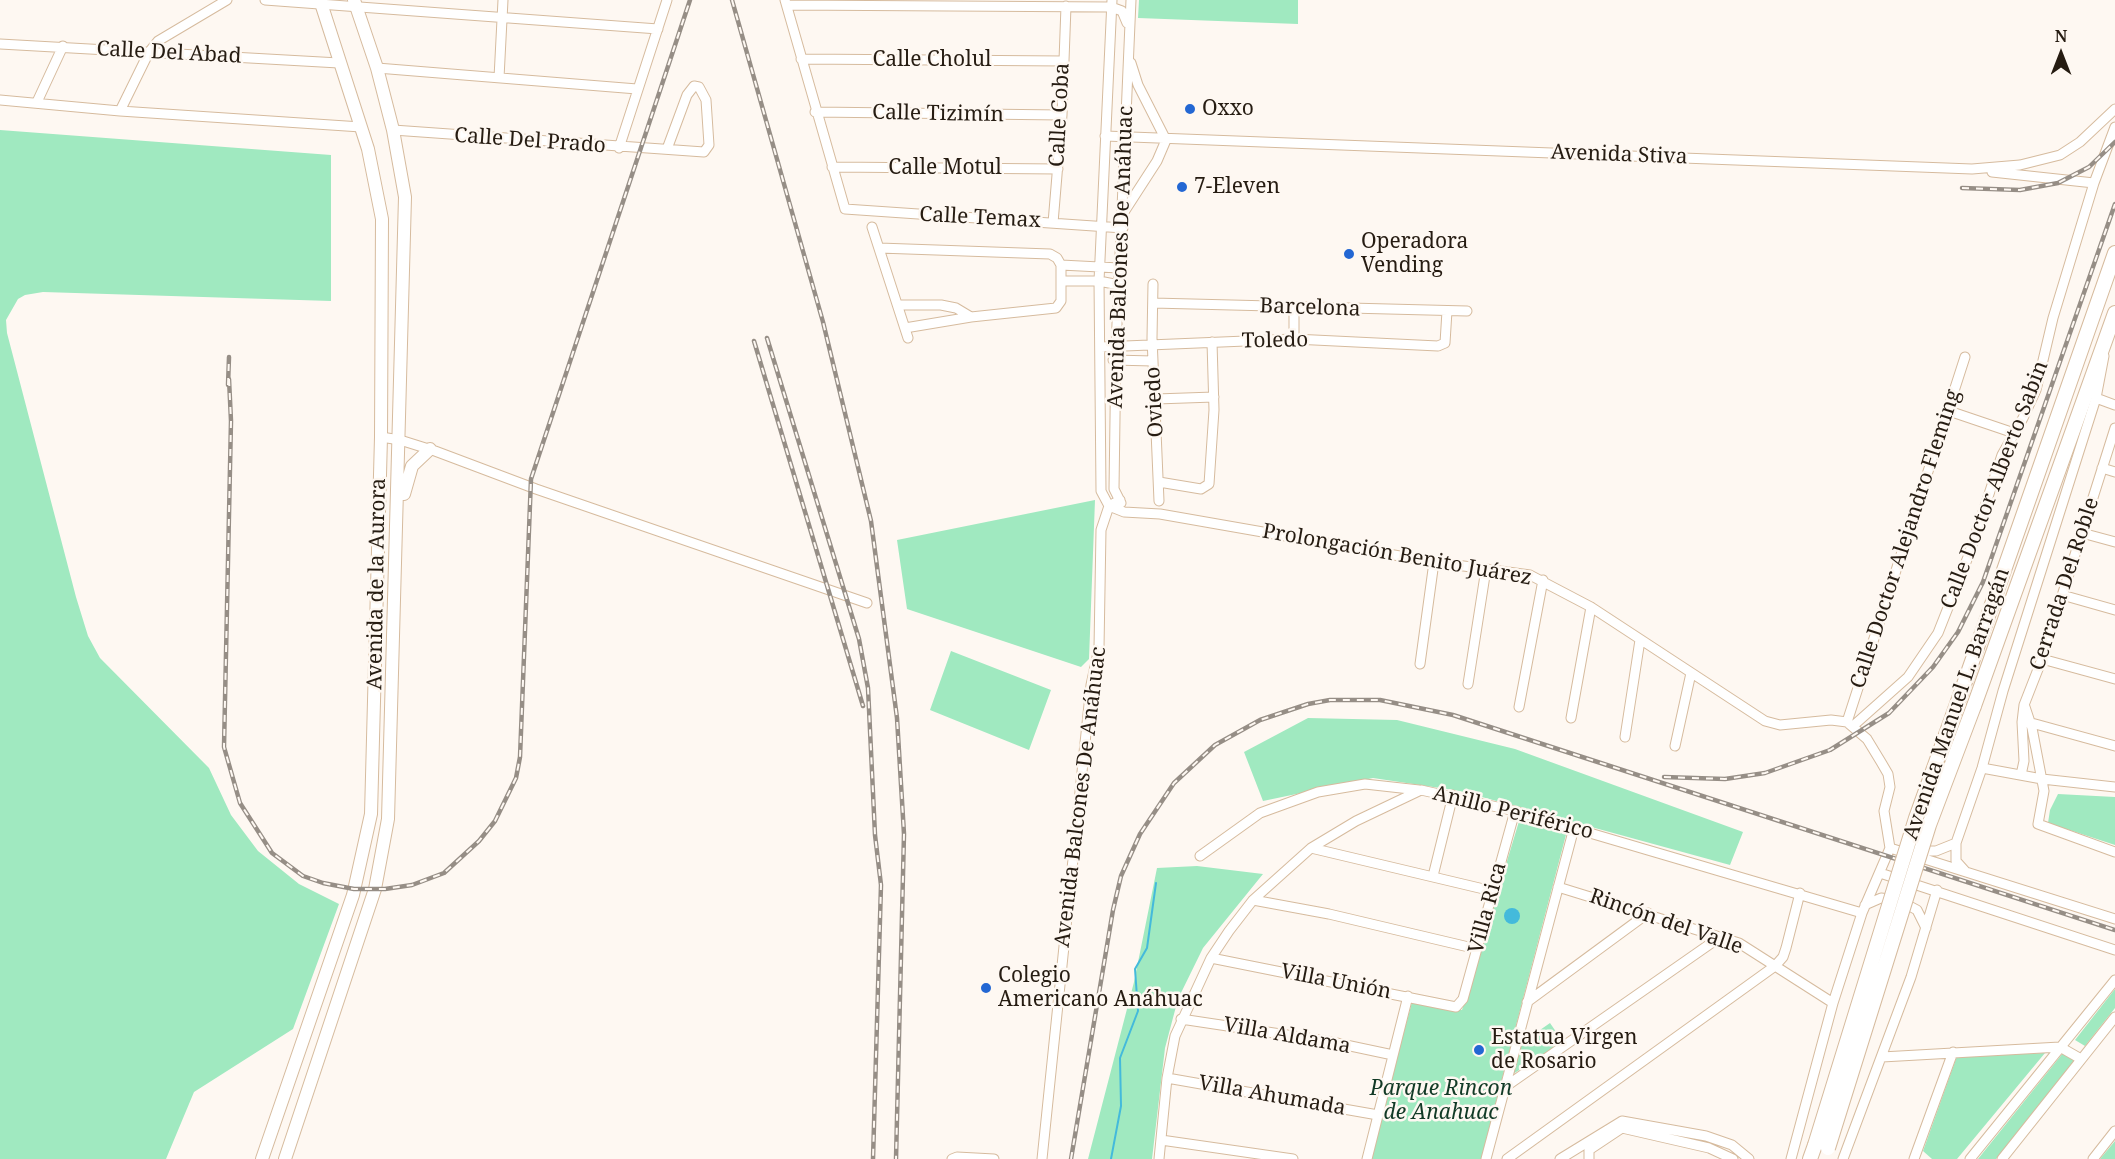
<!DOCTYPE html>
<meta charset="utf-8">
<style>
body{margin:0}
#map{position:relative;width:2115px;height:1159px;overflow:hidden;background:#fef8f2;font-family:"Noto Serif",serif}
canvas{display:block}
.north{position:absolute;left:2031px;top:24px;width:60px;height:60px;-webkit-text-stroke:4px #fef8f2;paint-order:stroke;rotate:0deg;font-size:16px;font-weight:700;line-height:24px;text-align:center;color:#261c12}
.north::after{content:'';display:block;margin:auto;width:21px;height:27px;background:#261c12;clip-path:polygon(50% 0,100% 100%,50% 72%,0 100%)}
</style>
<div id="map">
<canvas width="2115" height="1159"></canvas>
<div class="north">N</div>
</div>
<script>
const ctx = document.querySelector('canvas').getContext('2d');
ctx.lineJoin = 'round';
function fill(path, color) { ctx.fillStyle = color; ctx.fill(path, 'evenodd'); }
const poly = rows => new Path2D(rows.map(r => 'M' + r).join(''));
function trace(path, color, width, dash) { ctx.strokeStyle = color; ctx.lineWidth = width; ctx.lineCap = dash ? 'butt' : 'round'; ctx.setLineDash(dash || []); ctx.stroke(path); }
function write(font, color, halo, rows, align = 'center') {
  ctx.font = font + ' "Noto Serif",serif'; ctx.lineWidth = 5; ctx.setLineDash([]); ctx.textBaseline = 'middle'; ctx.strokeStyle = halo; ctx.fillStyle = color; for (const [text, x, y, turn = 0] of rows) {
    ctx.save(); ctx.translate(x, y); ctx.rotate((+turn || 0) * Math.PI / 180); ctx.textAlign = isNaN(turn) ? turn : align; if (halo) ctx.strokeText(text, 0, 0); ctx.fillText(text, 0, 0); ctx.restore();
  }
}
fill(poly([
 [1139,0,1298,0,1298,24,1138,18],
 [0,130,331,155,331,301,43,292,25,295,18,299,6,320,7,333,76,597,88,636,100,658,209,768,231,815,258,851,299,884,339,904,293,1029,194,1092,166,1159,0,1159],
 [1095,500,1089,659,1081,667,907,609,897,540],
 [951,651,1051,690,1029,750,930,710],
 [1308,718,1397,720,1515,749,1743,832,1730,865,1460,791,1373,778,1263,801,1244,752],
 [2058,794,2115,797,2115,845,2048,823,2050,810],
 [1520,818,1567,831,1481,1159,1370,1159,1412,1002,1462,1010],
 [1197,866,1263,874,1203,948,1178,999,1165,1048,1152,1159,1088,1159,1134,982,1157,868],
 [2115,989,2115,1008,2085,1046,2075,1040],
 [1550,1023,1563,1042,1513,1074,1520,1044],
 [2045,1053,1957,1159,1932,1159,1923,1151,1957,1056],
 [2063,1053,2075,1061,1996,1159,1978,1159],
 [2115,1141,2115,1159,2100,1159]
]), '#a0e9c0');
fill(poly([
 '1504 916a8 8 0 1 1 16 0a8 8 0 1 1-16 0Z'
]), '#44badb');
trace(poly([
 [1111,1159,1121,1106,1120,1058,1138,1011,1135,969,1147,948,1156,883]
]), '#44badb', 2);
const minor = poly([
 [265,0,658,29],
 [785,0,845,209,1123,228],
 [1112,0,1099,281,1101,491,1109,506,1124,512,1160,514,1434,562,1530,575,1591,607,1765,721,1780,725,1831,720,1847,722,1867,739,1881,762,1888,774,1890,787,1884,811,1890,848,1862,913,1833,1003,1791,1159],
 [787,5,1111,7,1122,11,1127,23],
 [0,44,339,63],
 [801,59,1064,61],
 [377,68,637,89],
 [499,78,503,0],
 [0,100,120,111,361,127],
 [37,102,63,46],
 [120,111,149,52,158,41,227,0],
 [815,112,1062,115],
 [393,130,704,152,709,145,706,100,699,87,694,86,687,95,667,149],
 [1105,136,1972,169,2020,165,2060,155,2080,142,2115,109],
 [619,148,667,0],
 [832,167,1058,169],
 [1992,172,2094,183],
 [1124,212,1157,161,1166,140,1138,85,1131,63],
 [1053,223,1062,115,1066,6],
 [872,227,908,338],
 [879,248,1050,254,1057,258,1061,265,1061,301,1056,308,971,317,905,328],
 [1061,265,1119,268],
 [1061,281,1099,281,1119,285],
 [1153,284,1152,338,1159,501],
 [1153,303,1467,311],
 [898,305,941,305,956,308,971,317],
 [1294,307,1294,339],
 [1101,347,1294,339,1438,346,1445,343,1447,311],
 [1113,360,1153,361],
 [2096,398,2115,405],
 [1156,399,1214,397],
 [1949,411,2014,433],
 [381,437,400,440,435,451,536,489,867,603],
 [2102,468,2115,472],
 [1159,482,1201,489,1209,484,1214,410,1212,342],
 [1121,503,1114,489,1116,347,1131,0],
 [2082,533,2115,542],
 [2062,595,2115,610],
 [2042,659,2115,679],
 [1420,664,1434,562],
 [1468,684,1486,569],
 [1519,707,1543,580],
 [2025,707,2032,728,2044,791,2038,824,2115,852],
 [1571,718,1591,607],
 [1847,722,1965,357],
 [2028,722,2115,746],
 [1853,726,1908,677,1938,633,1968,557,2002,455,2023,418,2036,390,2053,318,2094,183,2115,127],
 [1625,737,1640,640],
 [1675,746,1691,673],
 [1982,768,2042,779,2115,787],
 [2021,775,2024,761,2022,722,2024,705,2042,659,2115,428],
 [1311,848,1492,891],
 [1890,848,2115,919],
 [1918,851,1936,851,1956,843],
 [1200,856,1260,813,1318,792,1365,784,1419,790],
 [1965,871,1956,861,1956,843,1982,768,2003,691,2096,398,2104,356],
 [1880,873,2115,950],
 [1433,876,1453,795],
 [1558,887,1739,943,1833,1003],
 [1253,900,1329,914,1477,949],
 [1865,905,1881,898,1898,900,1917,910,1926,928],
 [1211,958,1456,1007,1463,999,1515,811],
 [1527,1002,1648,913],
 [1181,1019,1327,1041,1393,1055],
 [1882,1057,2060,1047,2081,1059],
 [1167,1078,1378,1115],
 [1505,1087,1720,937],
 [1161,1140,1293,1159],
 [952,1159,957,1157,994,1159],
 [1042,1159,1091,685,1099,648,1101,530,1109,506,1120,500],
 [1159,1159,1167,1078,1175,1036,1211,958,1229,931,1253,900,1311,848,1356,821,1421,790,1515,811,1862,913],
 [1367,1159,1408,996],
 [1486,1159,1574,828],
 [1507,1159,1775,966,1783,957,1786,948,1800,893],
 [1560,1159,1622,1121,1706,1136,1732,1145,1749,1159],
 [1589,1159,1589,1150,1622,1128,1709,1148,1733,1159],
 [1843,1159,1911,977,1937,890],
 [1914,1159,1953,1052],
 [1970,1159,2115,980],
 [2002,1159,2115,1017],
 [2093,1159,2115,1131]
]);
const major = poly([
 [404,494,412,466,430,449],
 [262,1159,353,895,371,814,381,437,382,219,368,149,320,0],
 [285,1159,375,889,388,819,405,197,393,130,377,68,354,0]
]);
const highway = poly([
 [1961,693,2115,253],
 [1974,706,2115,313],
 [1810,1159,1815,1145]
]);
trace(minor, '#d6bb9e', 11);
trace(major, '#d6bb9e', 14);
trace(highway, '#d6bb9e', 16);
trace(minor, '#fff', 9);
trace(major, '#fff', 12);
trace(highway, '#fff', 14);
const rail = poly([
 [732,0,823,322,871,521,897,718,904,834,896,1159],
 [1962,188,2020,190,2058,183,2089,167,2115,142],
 [767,338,859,639,868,688,875,835,881,885,873,1159],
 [754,341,863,706],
 [229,379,231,421,224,747,240,803,272,853,303,876,323,883,354,889,385,889,412,885,444,873,479,841,495,821,516,778,520,757,531,479,690,0],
 [228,385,229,357],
 [1664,777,1725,779,1765,773,1830,750,1889,713,1933,667,1958,632,1983,582,2115,204],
 [1071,1159,1113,910,1121,876,1140,834,1174,783,1215,745,1260,720,1308,704,1330,700,1380,700,1453,715,2115,930]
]);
trace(rail, '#968e86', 4.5);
trace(rail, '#fef8f2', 2, [7]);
const highwayBridge = poly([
 [1815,1145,1916,818,1961,693],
 [1828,1148,1929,825,1974,706]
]);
trace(highwayBridge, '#d6bb9e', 16, []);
trace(highwayBridge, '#fff', 14);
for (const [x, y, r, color] of [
 [1190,109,6,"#2367d3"],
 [1182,187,6,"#2367d3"],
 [1349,254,6,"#2367d3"],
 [986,988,6,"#2367d3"],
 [1479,1050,6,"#2367d3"]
]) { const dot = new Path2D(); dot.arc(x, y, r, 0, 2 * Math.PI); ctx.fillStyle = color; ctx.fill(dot); trace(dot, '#fef8f2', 2); }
write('21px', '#261c12', '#fef8f2', [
 ["Calle Del Abad",169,53,3],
 ["Calle Cholul",932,60],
 ["Calle Tizimín",938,114,1],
 ["Calle Coba",1060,115,-87],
 ["Calle Del Prado",530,141,4],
 ["Avenida Stiva",1619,155,2],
 ["Calle Motul",945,168],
 ["Calle Temax",980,218,3],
 ["Avenida Balcones De Anáhuac",1121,257,-88],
 ["Barcelona",1310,308,2],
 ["Toledo",1275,341,-1],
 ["Oviedo",1155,402,-93],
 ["Calle Doctor Alberto Sabin",1995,485,-69],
 ["Calle Doctor Alejandro Fleming",1906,539,-72],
 ["Prolongación Benito Juárez",1397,555,10],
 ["Avenida de la Aurora",377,584,-89],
 ["Cerrada Del Roble",2065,584,-72],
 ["Avenida Manuel L. Barragán",1957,704,-71],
 ["Avenida Balcones De Anáhuac",1081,797,-83],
 ["Anillo Periférico",1513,813,14],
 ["Villa Rica",1488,908,-75],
 ["Rincón del Valle",1666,922,19],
 ["Villa Unión",1336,982,11],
 ["Villa Aldama",1287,1036,10],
 ["Villa Ahumada",1272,1096,10]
]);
write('21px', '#261c12', '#fef8f2', [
 ["Oxxo",1202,109],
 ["7-Eleven",1194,187],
 ["Operadora",1361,242],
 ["Vending",1361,266],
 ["Colegio",998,976],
 ["Americano Anáhuac",998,1000],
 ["Estatua Virgen",1491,1038],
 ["de Rosario",1491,1062]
], 'left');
write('italic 21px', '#123a26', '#fef8f2', [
 ["Parque Rincon",1441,1089],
 ["de Anahuac",1441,1113]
]);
</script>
